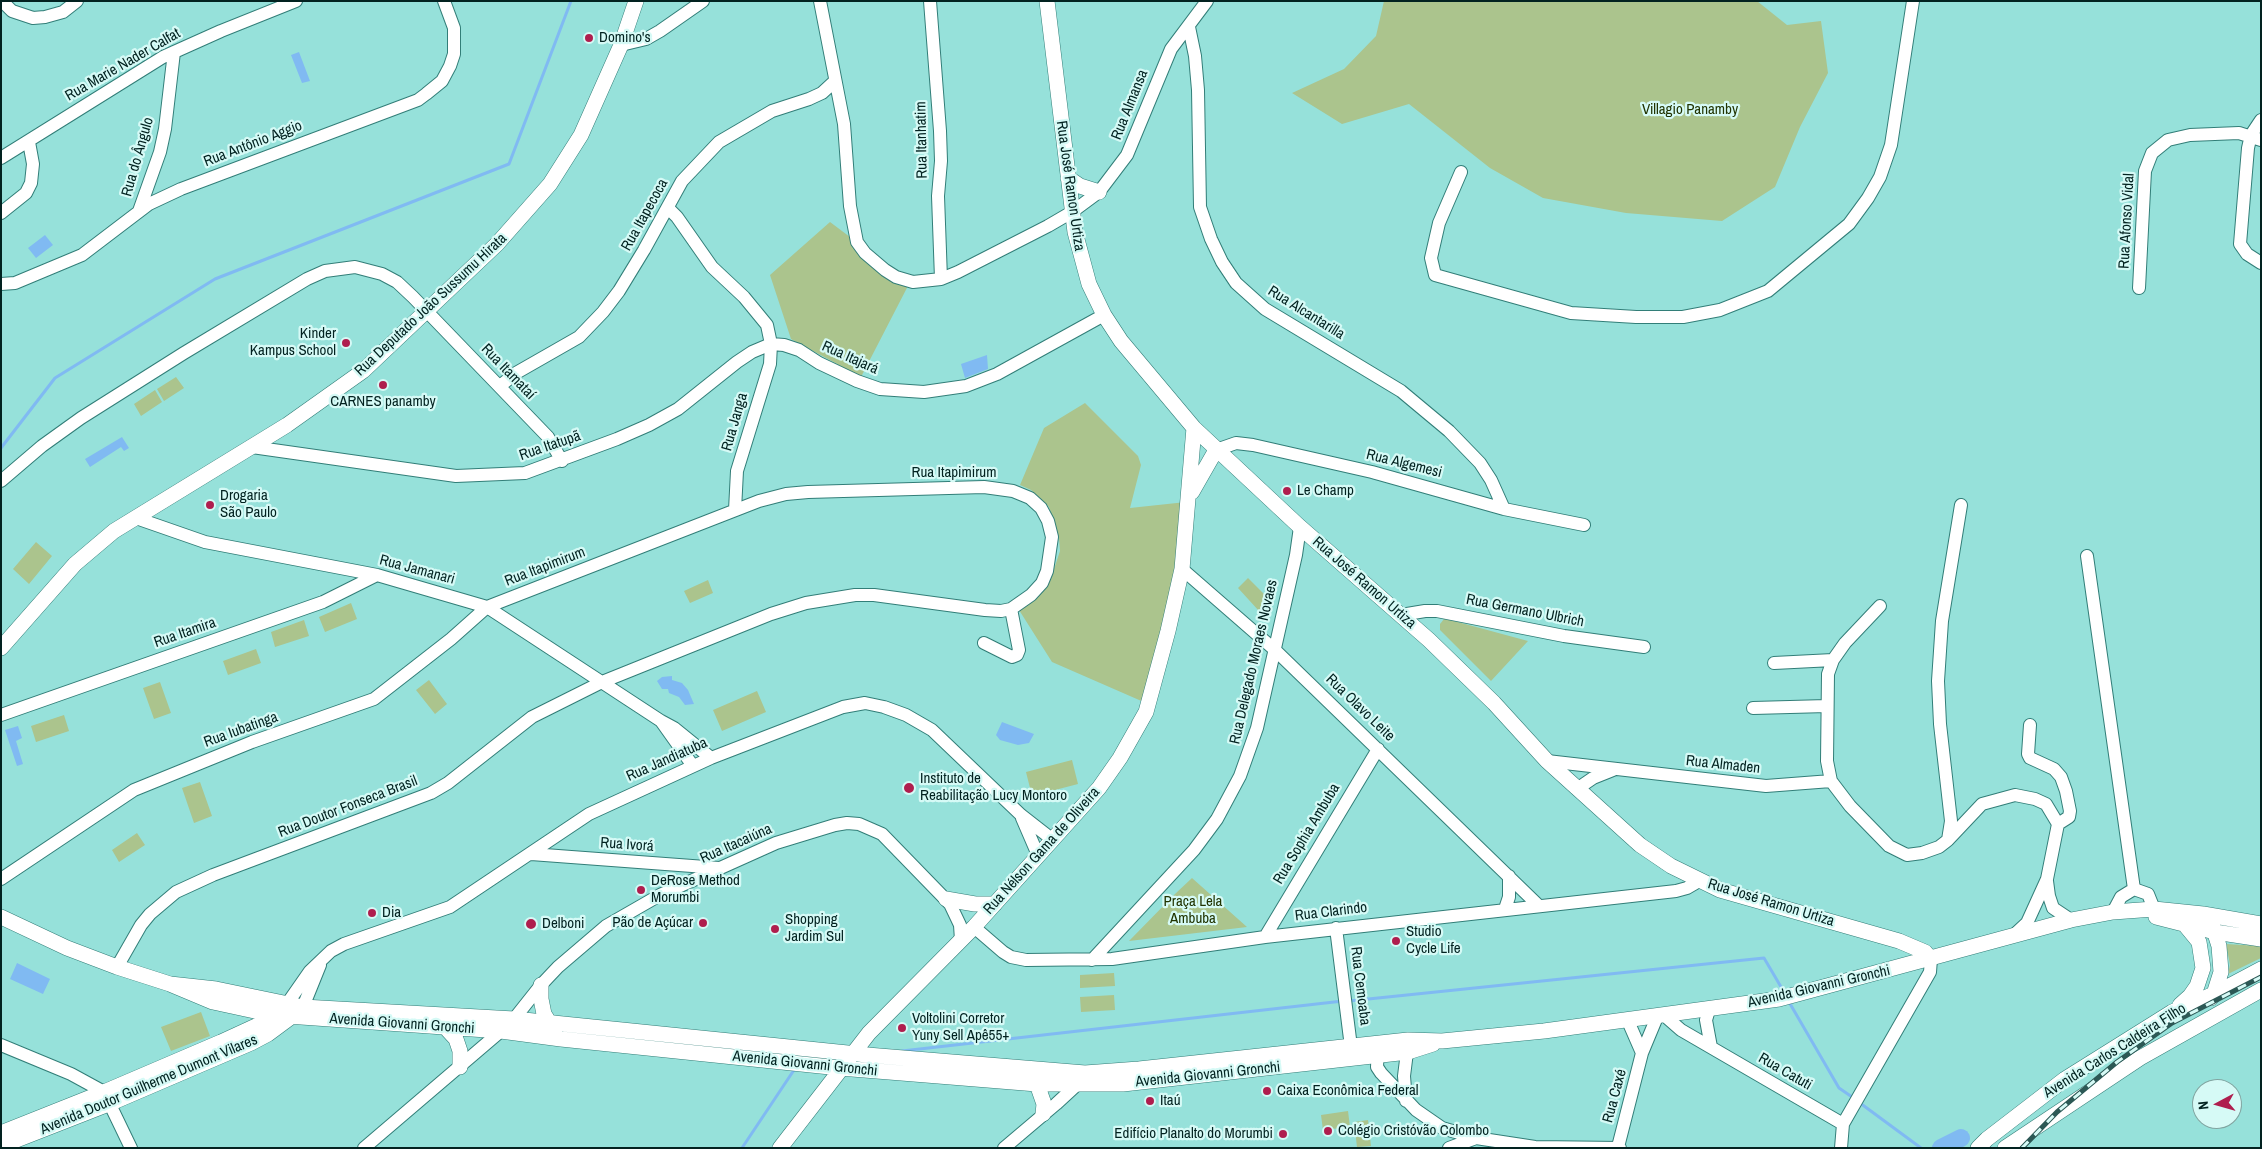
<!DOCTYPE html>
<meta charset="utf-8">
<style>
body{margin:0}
#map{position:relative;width:2262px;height:1149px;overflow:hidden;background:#96e1da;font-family:"Archivo Narrow",sans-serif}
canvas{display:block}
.frame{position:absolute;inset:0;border:2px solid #022220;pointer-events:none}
.north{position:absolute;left:2192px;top:1079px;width:50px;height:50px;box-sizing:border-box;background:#d6faf6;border:1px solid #81a4a0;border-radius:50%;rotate:264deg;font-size:14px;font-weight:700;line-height:20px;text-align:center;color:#022220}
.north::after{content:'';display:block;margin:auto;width:18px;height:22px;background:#af1e4e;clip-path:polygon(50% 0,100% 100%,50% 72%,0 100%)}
</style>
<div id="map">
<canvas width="2262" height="1149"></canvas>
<div class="frame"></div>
<div class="north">N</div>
</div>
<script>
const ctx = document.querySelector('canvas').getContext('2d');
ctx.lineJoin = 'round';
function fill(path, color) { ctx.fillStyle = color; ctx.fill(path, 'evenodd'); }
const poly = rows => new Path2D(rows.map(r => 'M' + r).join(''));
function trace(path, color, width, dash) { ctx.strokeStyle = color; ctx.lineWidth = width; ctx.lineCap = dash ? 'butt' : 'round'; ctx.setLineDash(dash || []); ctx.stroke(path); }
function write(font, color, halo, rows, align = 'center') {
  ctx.font = font + ' "Archivo Narrow",sans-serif'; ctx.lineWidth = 4.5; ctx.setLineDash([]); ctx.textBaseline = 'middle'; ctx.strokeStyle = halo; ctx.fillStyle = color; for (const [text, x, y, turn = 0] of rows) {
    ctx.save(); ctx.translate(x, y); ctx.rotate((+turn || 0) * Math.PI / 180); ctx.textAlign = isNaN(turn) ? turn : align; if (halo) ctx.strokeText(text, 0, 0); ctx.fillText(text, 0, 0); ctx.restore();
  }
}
fill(poly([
 [1384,1,1757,1,1787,25,1821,21,1828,73,1800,127,1775,187,1722,221,1626,213,1543,198,1490,168,1409,104,1342,124,1292,93,1344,69,1376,36],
 [830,222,910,282,861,377,791,339,770,275],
 [176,377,184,388,164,401,157,389],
 [155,390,162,402,141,416,134,404],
 [1085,403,1138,456,1141,465,1130,508,1186,502,1180,557,1146,703,1052,662,1019,610,1043,590,1051,578,1060,551,1059,538,1049,507,1031,490,1020,485,1044,428],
 [36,542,52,556,29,584,13,569],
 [1248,578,1270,600,1259,611,1238,588],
 [708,580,713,593,690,603,684,591],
 [351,603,357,619,325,632,319,617],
 [1444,619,1454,621,1528,641,1491,681,1440,630,1440,624],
 [304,620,309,636,275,647,271,632],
 [256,649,261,663,228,675,223,661],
 [429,680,447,704,435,714,416,690],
 [160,682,171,713,154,719,143,688],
 [757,691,766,712,722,731,713,710],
 [64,715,69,731,36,742,31,726],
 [1072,760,1078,784,1032,796,1026,772],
 [200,782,212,816,194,823,182,788],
 [137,833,145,845,119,862,112,850],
 [1192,878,1247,927,1129,941,1175,894],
 [2226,944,2260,946,2261,958,2228,974,2230,965],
 [1114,973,1115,986,1080,988,1080,975],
 [1114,995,1115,1010,1081,1012,1080,997],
 [201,1012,210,1036,171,1051,161,1027],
 [1348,1111,1350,1127,1323,1130,1321,1115],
 [1368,1120,1371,1146,1357,1147,1354,1122]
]), '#abc48d');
fill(poly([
 [299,52,310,81,302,83,291,55],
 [45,235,53,245,36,258,28,248],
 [987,355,988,369,965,378,961,364],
 [122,437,129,448,124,451,121,447,90,467,85,459],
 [672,676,672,680,682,683,688,690,694,704,685,705,679,697,669,693,668,689,662,689,657,681,662,677],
 [1002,722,1034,734,1029,743,1018,745,1000,740,996,735],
 [18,726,22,738,16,741,23,764,17,766,5,730],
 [17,963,50,979,43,994,10,979]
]), '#80baf2');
trace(poly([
 [1,448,55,378,215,279,509,164,571,1],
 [1349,1001,1764,958,1784,992],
 [1789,1002,1839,1088,1855,1099],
 [902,1051,1343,1001],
 [1860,1103,1921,1148],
 [742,1148,796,1067]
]), '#80baf2', 3);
trace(poly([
 [1941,1148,1961,1138]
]), '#80baf2', 18);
const minor = poly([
 [2,1,12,11,33,18,45,17,63,12,77,1],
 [820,1,844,124,850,206,857,242,865,253,885,270,896,277,913,282,941,279,958,272,1048,226,1072,212,1099,192,1127,155,1171,49,1207,1],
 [930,1,940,131,941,161,938,196,941,279],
 [1189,27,1195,56,1198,90,1200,207,1211,239,1222,262,1236,283,1265,309,1401,391,1449,431,1480,463,1491,480,1504,509],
 [621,45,646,39,660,31,703,1],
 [2261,120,2251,135,2248,148,2240,244,2247,254,2261,263],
 [1,158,163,57,221,31,296,1],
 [1461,172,1439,223,1431,258,1435,275,1571,313,1636,317,1683,317,1720,310,1768,291,1849,224,1868,198,1880,177,1891,145,1913,1],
 [668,208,677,217,712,267,744,297,767,325,771,344,770,364,737,471,735,510],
 [139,211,160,152,165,129,174,52],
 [1,213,26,193,31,183,33,164,29,142],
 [1,284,15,283,82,255,149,204,181,189,418,100,426,94,442,81,450,66,454,54,454,28,444,1],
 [2139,288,2145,171,2152,153,2168,140,2190,135,2239,133,2261,140],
 [500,386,516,373,579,337,603,312,619,291,644,250,682,181,719,142,772,111,809,99,822,93,835,81],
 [252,447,456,476,525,473,617,439,649,425,678,409,737,362,752,352,771,344,784,345,799,350,819,363,857,381,880,389,924,392,966,386,997,374,1104,315],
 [1216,450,1236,443,1253,445,1372,472,1504,509,1584,525],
 [1,481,42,446,81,418,184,353,307,279,325,271,355,267,382,274,397,282,413,297,548,437,562,461],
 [136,518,205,542,377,575,487,607,661,721,674,728,711,758],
 [2087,556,2134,889],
 [1182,569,1275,650,1538,905],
 [1880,606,1845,643,1833,660,1828,674,1827,761,1831,781,1850,806,1889,846,1907,855,1922,853,1939,847,1948,840,1951,821,1940,724,1938,681,1942,621,1961,505],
 [1401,615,1425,611,1437,611,1564,636,1644,647],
 [984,643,1012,657,1017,655,1019,650,1011,609],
 [1774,663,1833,660],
 [1753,708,1827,706],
 [1,715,323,602,377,575],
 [661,721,693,766],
 [2030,725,2028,754,2030,758,2054,769,2061,777,2066,791,2070,811,2069,817,2058,824],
 [1547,761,1766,786,1831,781],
 [1577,789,1593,778,1613,770],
 [1022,818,1038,855],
 [1948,840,1982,804,2015,795,2035,799,2046,804,2058,824,2047,879,2027,923,2013,936],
 [531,854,719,868],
 [1,879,134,790,252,742,374,699,451,639,487,607,759,501,786,494,808,492,984,487,1013,491,1030,498,1041,508,1048,521,1052,537,1047,571,1042,583,1031,595,1011,609,1001,611,985,610,874,595,855,595,806,603,771,614,602,682,532,717,448,783,431,793,213,875,176,892,150,914,141,925,117,967],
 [2047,881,2049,896,2053,908,2071,920],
 [1505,909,1509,897,1509,876],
 [2113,912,2121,897,2134,889,2148,894,2154,909],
 [974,927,1003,952,1011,957,1026,960,1112,959,1265,937,1676,891,1687,888,1699,881],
 [1336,928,1351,1047],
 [1265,937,1378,749],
 [1092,960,1194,850,1217,819,1240,776,1257,728,1296,555,1300,527],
 [287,1004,310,971,331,951,344,944,450,907,589,814,711,758,843,707,865,703,884,707,906,715,932,730,1021,815,1053,840],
 [303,1007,320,965],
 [1709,1010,1706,1020,1711,1047],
 [1665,1016,1681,1030,1843,1124],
 [1628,1021,1642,1053],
 [1,1045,71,1074,104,1092,131,1148],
 [1378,1048,1377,1067,1381,1073,1416,1110,1442,1128,1476,1138],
 [1406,1101,1404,1076,1408,1044],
 [1618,1147,1642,1053,1657,1017],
 [364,1148,501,1031,514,1019,541,985,558,967,606,926,660,895,776,843,835,825,847,823,859,824,882,834,950,904,960,925,961,940],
 [1004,1148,1056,1104,1082,1080],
 [1449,1148,1476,1138,1535,1147,1620,1148],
 [1841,1148,1843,1124,1930,972,1931,959]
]);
const major = poly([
 [1047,1,1075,232,1089,284,1104,315,1121,341,1194,428,1300,527,1429,640,1494,703,1547,761,1640,845,1671,866,1720,890,1899,941,1925,952,1931,959],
 [1068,178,1080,186,1099,192],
 [1192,492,1216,450],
 [1,648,75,564,114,531,287,425,363,371,497,244,550,184,581,135,621,45,636,1],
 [946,899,975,904,995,904],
 [1,917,67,948,117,967,170,984,213,1002,273,1015,501,1031,561,1039,840,1068,1037,1084,1123,1084,1408,1052,1433,1044],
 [2156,917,2215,932,2261,939],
 [170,984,216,989,303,1007,514,1019,867,1055,1085,1073,1139,1069,1408,1040,1442,1041,1544,1031,1779,999,2071,920,2113,912,2154,909,2203,914,2261,924],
 [541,985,541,999,544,1014,554,1030],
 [2211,998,2214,994,2221,972,2219,946,2212,924],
 [2180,1005,2190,996,2197,986,2203,968,2199,942,2185,925],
 [445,1027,456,1039,460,1051,460,1067],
 [1037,1084,1044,1104,1043,1114],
 [1,1133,104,1092,221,1042,258,1025,276,1012],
 [1,1146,111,1103,251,1043,268,1034,295,1014],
 [780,1148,869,1033,974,927,1099,788,1120,758,1146,712,1168,631,1182,569,1194,428],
 [1978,1148,1987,1139,2065,1079,2172,1012,2214,994,2261,969],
 [2005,1148,2140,1058,2261,990]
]);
trace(minor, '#327e78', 14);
trace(major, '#327e78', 16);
trace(minor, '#fff', 12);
trace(major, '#fff', 15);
const rail = poly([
 [2022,1148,2057,1112,2117,1062,2172,1023,2261,977]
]);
trace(rail, '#2c5855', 5);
trace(rail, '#d6faf6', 3, [9]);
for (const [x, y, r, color] of [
 [589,38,5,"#af1e4e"],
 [346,343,5,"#af1e4e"],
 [383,385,5,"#af1e4e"],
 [1287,491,5,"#af1e4e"],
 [210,505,5,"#af1e4e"],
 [909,788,6,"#af1e4e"],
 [641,890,5,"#af1e4e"],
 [372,913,5,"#af1e4e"],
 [703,923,5,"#af1e4e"],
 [531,924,6,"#af1e4e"],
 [775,929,5,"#af1e4e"],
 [1396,941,5,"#af1e4e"],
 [902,1028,5,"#af1e4e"],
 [1267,1091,5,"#af1e4e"],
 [1150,1101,5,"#af1e4e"],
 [1328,1131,5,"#af1e4e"],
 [1283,1134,5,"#af1e4e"]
]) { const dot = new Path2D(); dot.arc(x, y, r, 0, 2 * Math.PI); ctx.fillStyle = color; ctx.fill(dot); trace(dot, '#d6faf6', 2); }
write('15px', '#022220', '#d6faf6', [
 ["Domino's",599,38],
 ["Kinder",336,334,"right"],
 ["Kampus School",336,351,"right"],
 ["CARNES panamby",383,402,"center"],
 ["Le Champ",1297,491],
 ["Drogaria",220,496],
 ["São Paulo",220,513],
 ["Instituto de",920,779],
 ["Reabilitação Lucy Montoro",920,796],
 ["DeRose Method",651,881],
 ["Morumbi",651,898],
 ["Dia",382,913],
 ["Shopping",785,920],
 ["Jardim Sul",785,937],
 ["Pão de Açúcar",693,923,"right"],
 ["Delboni",542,924],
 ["Studio",1406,932],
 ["Cycle Life",1406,949],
 ["Voltolini Corretor",912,1019],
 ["Yuny Sell Apê55+",912,1036],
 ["Caixa Econômica Federal",1277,1091],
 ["Itaú",1160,1101],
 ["Colégio Cristóvão Colombo",1338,1131],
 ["Edifício Planalto do Morumbi",1273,1134,"right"]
], 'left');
write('15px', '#022220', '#d6faf6', [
 ["Rua Marie Nader Calfat",123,65,-30],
 ["Rua Almansa",1130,105,-68],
 ["Rua Itanhatim",922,140,-91],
 ["Rua Antônio Aggio",253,144,-21],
 ["Rua do Ângulo",138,157,-74],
 ["Rua José Ramon Urtiza",1070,186,82],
 ["Rua Itapecoca",645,215,-61],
 ["Rua Afonso Vidal",2127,221,-87],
 ["Rua Deputado João Sussumu Hirata",431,305,-43],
 ["Rua Alcantarilla",1306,313,32],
 ["Rua Itajará",850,358,24],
 ["Rua Itamataí",508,372,46],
 ["Rua Janga",735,422,-74],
 ["Rua Itatupã",550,446,-19],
 ["Rua Algemesi",1404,464,14],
 ["Rua Itapimirum",954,473],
 ["Rua Itapimirum",545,567,-21],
 ["Rua Jamanari",417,570,15],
 ["Rua José Ramon Urtiza",1364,583,41],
 ["Rua Germano Ulbrich",1525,611,11],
 ["Rua Itamira",185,633,-19],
 ["Rua Delegado Moraes Novaes",1254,662,-77],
 ["Rua Olavo Leite",1360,708,44],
 ["Rua Iubatinga",241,730,-20],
 ["Rua Jandiatuba",667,760,-24],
 ["Rua Almaden",1723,765,6],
 ["Rua Doutor Fonseca Brasil",348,807,-21],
 ["Rua Sophia Ambuba",1307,834,-59],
 ["Rua Itacaiúna",736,844,-24],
 ["Rua Ivorá",627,845,4],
 ["Rua Nélson Gama de Oliveira",1042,851,-48],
 ["Rua José Ramon Urtiza",1771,903,17],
 ["Rua Clarindo",1331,912,-7],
 ["Rua Cemoaba",1360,986,83],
 ["Avenida Giovanni Gronchi",1819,987,-13],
 ["Avenida Giovanni Gronchi",402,1024,4],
 ["Avenida Carlos Caldeira Filho",2115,1051,-32],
 ["Avenida Giovanni Gronchi",805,1064,6],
 ["Rua Catuti",1785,1072,30],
 ["Avenida Giovanni Gronchi",1208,1075,-6],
 ["Avenida Doutor Guilherme Dumont Vilares",149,1085,-23],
 ["Rua Caxé",1615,1096,-75]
]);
write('15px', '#213300', '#d6faf6', [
 ["Villagio Panamby",1690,110],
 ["Praça Lela",1193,902],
 ["Ambuba",1193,919]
]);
</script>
